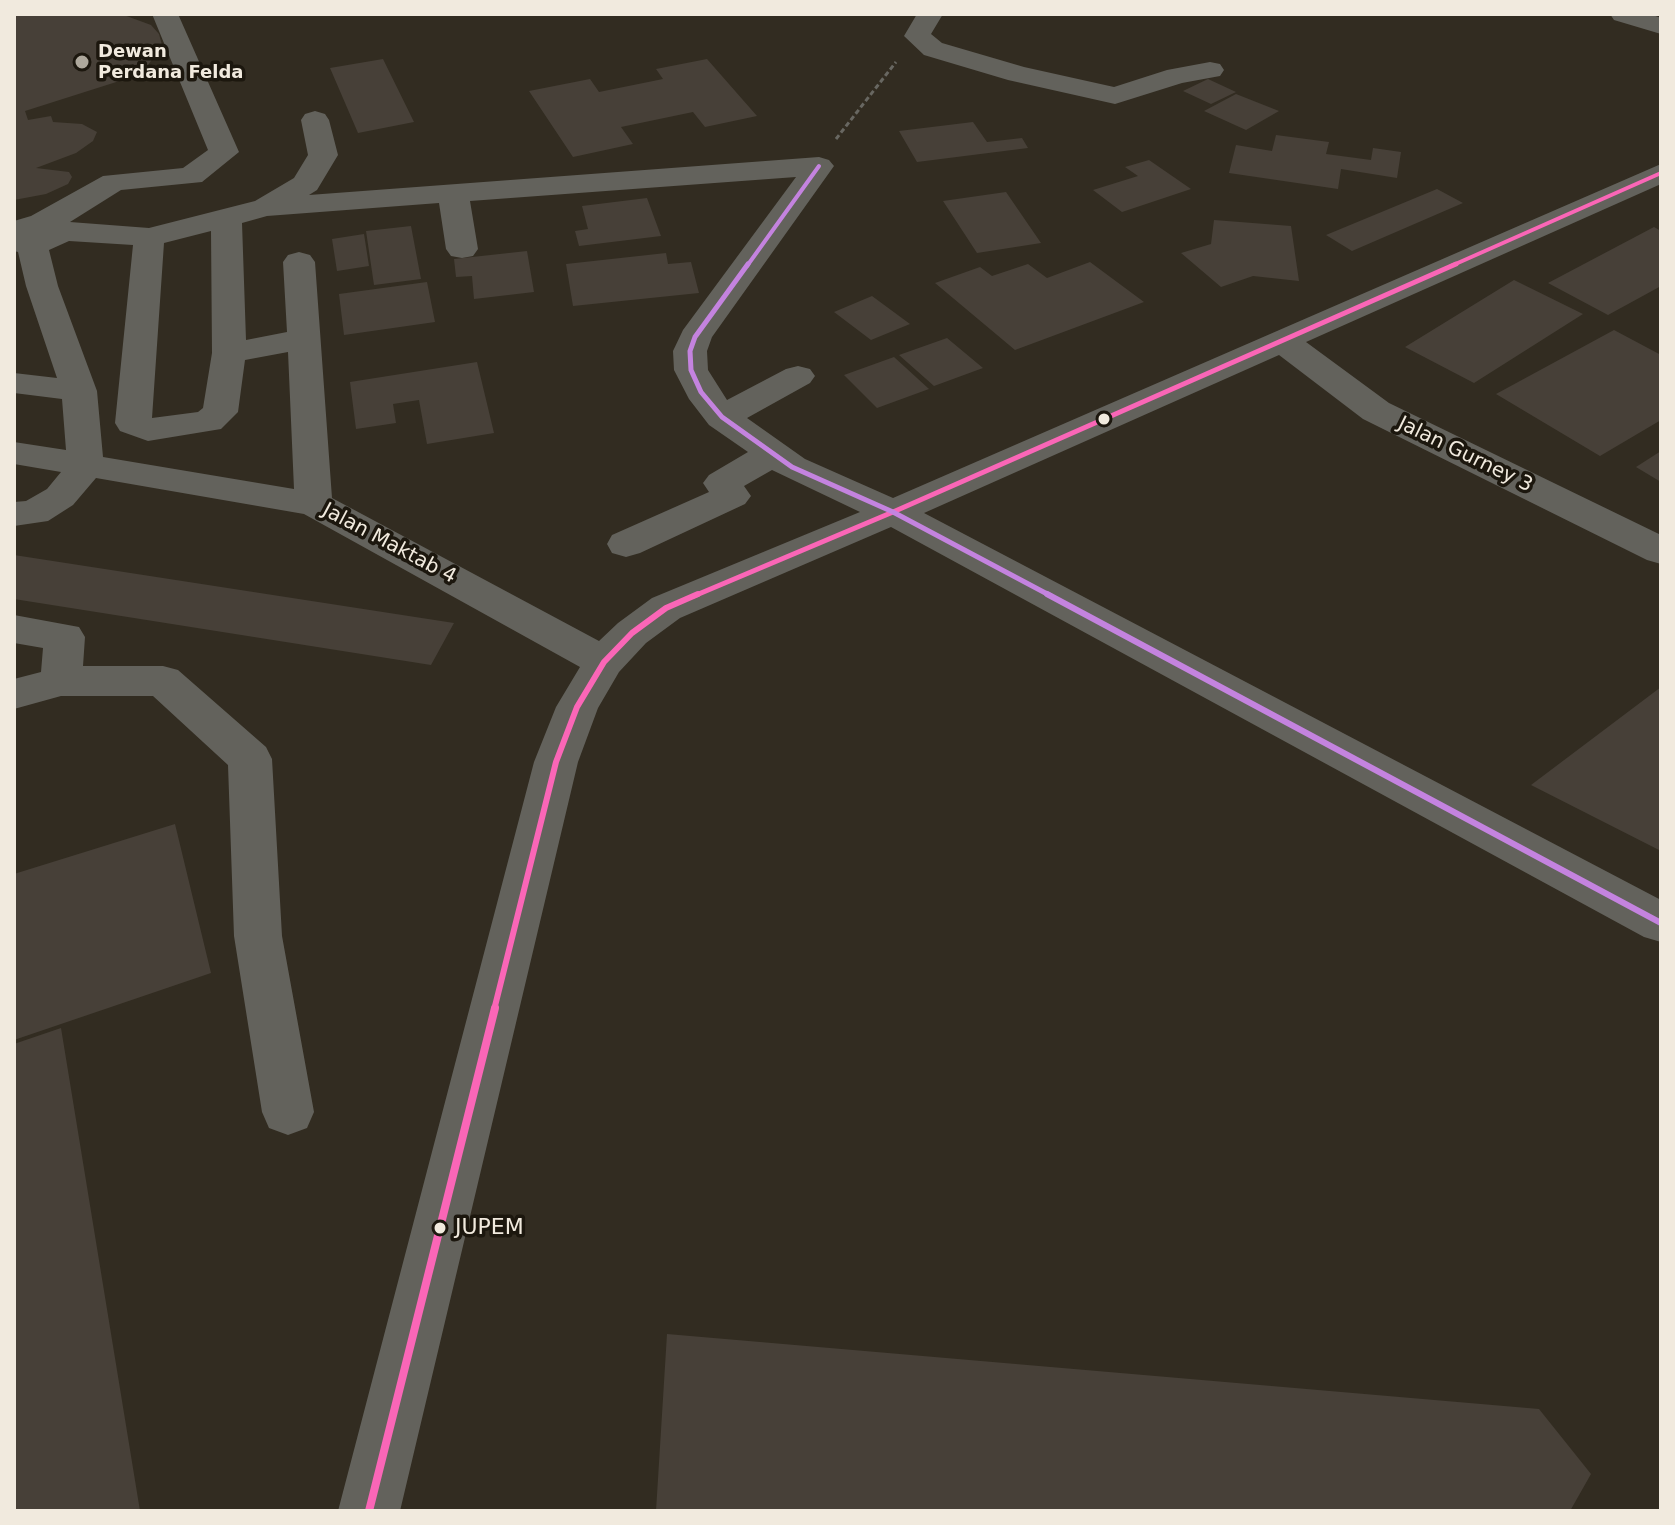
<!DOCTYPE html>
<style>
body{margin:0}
#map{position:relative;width:1675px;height:1525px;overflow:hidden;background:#322c21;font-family:"DejaVu Sans",sans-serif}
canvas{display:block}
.frame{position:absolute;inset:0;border:16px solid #f1eade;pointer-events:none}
</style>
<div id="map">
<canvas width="1675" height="1525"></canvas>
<div class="frame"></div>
</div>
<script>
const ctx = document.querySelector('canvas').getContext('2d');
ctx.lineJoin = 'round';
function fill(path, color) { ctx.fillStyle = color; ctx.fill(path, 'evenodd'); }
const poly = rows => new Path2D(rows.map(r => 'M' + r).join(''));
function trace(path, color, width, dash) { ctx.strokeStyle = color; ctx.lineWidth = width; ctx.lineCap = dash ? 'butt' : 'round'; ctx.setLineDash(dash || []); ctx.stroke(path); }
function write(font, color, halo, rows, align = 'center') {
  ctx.font = font + ' "DejaVu Sans",sans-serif'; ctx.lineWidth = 7; ctx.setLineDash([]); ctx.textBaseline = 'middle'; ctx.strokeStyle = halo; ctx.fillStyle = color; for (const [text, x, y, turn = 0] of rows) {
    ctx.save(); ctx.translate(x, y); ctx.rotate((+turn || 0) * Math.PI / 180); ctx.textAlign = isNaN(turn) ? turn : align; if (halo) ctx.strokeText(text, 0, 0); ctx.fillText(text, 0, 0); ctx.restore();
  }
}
fill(poly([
 [14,14,121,14,151,25,159,34,162,45,146,68,132,77,25,111,28,120,51,116,53,122,82,124,97,132,93,141,76,153,36,168,69,172,72,177,68,184,46,194,14,200],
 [383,59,414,122,358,133,330,68],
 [707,59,757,116,705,127,693,112,621,127,633,144,573,157,529,91,590,79,599,92,663,79,656,69],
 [1208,79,1236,92,1211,104,1183,91],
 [1236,94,1279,111,1246,130,1204,111],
 [973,122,987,142,1022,138,1028,148,917,162,899,131],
 [1276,135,1329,142,1326,154,1371,160,1373,148,1401,152,1397,178,1341,169,1338,189,1229,173,1236,145,1272,151],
 [1149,160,1191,189,1122,212,1093,190,1138,176,1125,167],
 [1437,189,1463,203,1352,251,1326,235],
 [1006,192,1041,243,977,253,943,201],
 [647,198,661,236,579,246,575,231,588,229,582,206],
 [1214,220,1291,226,1299,281,1253,276,1221,287,1181,253,1211,244],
 [411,226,421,279,374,285,366,231],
 [1654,227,1661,231,1661,286,1608,315,1548,283],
 [364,234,369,266,337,271,332,239],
 [527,251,534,292,474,299,472,276,456,277,454,259],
 [666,253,668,264,691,262,699,293,573,306,566,264],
 [1090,262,1144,302,1015,350,935,283,980,267,992,276,1028,264,1047,278],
 [1514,280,1583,314,1474,383,1405,347],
 [427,282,435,322,344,335,339,294],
 [872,296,910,324,871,340,834,312],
 [1614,330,1661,355,1661,420,1600,456,1496,394],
 [947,338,983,368,934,386,899,355],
 [894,357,929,389,877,408,844,375],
 [477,362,494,433,427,444,419,400,393,404,396,423,356,429,350,382],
 [1661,451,1661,482,1636,467],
 [14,555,454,623,431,665,14,599],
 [1661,687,1661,851,1531,785],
 [175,824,211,973,14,1040,14,874],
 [61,1028,140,1511,14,1511,14,1044],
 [667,1334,1539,1409,1591,1474,1570,1511,656,1511]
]), '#474038');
trace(poly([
 [836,139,896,62]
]), '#686761', 3, [5, 3]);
fill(poly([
 [152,14,178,14,239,152,202,182,121,190,70,222,149,228,255,201,294,178,308,155,301,120,305,114,315,111,325,114,329,120,338,155,317,190,309,195,819,157,829,160,834,166,712,337,707,351,708,370,727,400,786,369,798,366,810,369,815,376,810,383,747,418,805,459,893,498,1661,164,1661,184,1306,342,1389,403,1661,535,1661,564,1647,560,1363,419,1279,355,924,513,1661,900,1661,942,1644,937,891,527,680,618,646,643,619,672,598,708,578,762,400,1511,338,1511,534,762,556,707,580,667,304,514,96,478,73,505,48,521,14,526,14,502,26,501,47,489,61,472,14,464,14,442,66,450,62,399,14,393,14,373,57,378,26,286,18,252,14,251,14,221,31,216,103,176,183,168,208,150,152,14],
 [796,177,683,330,673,351,674,370,689,399,709,425,748,452,709,475,703,483,709,492,612,535,607,544,612,553,626,557,640,553,745,504,751,496,744,486,772,470,860,512,652,598,618,623,599,641,332,498,315,262,310,255,299,252,288,255,283,262,287,332,246,340,242,223,267,216,439,203,446,249,451,256,462,258,473,256,478,249,470,201,796,177],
 [211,231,212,353,203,408,198,412,152,418,164,243,211,231],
 [69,241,133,245,115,423,120,431,148,441,221,429,238,412,245,360,288,352,294,489,103,457,97,391,58,286,49,250,69,241],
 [917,14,943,14,931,34,942,43,1024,67,1114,87,1167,70,1210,62,1220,64,1224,70,1220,76,1182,83,1115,104,1008,80,924,55,904,36,917,14],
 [1610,14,1650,14,1661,18,1661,34,1614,20,1610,14],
 [14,615,79,627,85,637,83,666,163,666,178,670,266,747,272,759,282,936,314,1112,307,1128,288,1135,269,1128,262,1112,234,936,228,765,153,696,61,696,14,709,14,679,41,672,43,648,14,643,14,615]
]), '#63625c');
trace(poly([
 [1451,266,1661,173]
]), '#fa66b7', 4);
trace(poly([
 [694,596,893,512,1456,264]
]), '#fa66b7', 5);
trace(poly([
 [494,1010,556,762,577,707,604,662,632,633,666,608,698,594]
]), '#fa66b7', 6);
trace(poly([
 [369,1511,495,1008]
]), '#fa66b7', 8);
trace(poly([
 [747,266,819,166]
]), '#c483df', 4);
trace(poly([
 [748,264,695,337,690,351,691,370,701,392,722,417,792,467,893,512,1051,596]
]), '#c483df', 5);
trace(poly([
 [1047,594,1661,923]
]), '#c483df', 6);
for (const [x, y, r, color] of [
 [82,62,8,"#aea89c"],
 [1104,419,7,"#f1eade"],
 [440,1228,7,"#f1eade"]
]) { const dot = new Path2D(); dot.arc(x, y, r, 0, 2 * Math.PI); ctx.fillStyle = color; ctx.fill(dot); trace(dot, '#1c170e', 3); }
write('bold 18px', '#f1eade', '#1c170e', [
 ["Dewan",98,52],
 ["Perdana Felda",98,73]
], 'left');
write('20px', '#f1eade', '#1c170e', [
 ["Jalan Gurney 3",1465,455,26],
 ["Jalan Maktab 4",389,544,28]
]);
write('22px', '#f1eade', '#1c170e', [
 ["JUPEM",455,1228]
], 'left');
</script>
